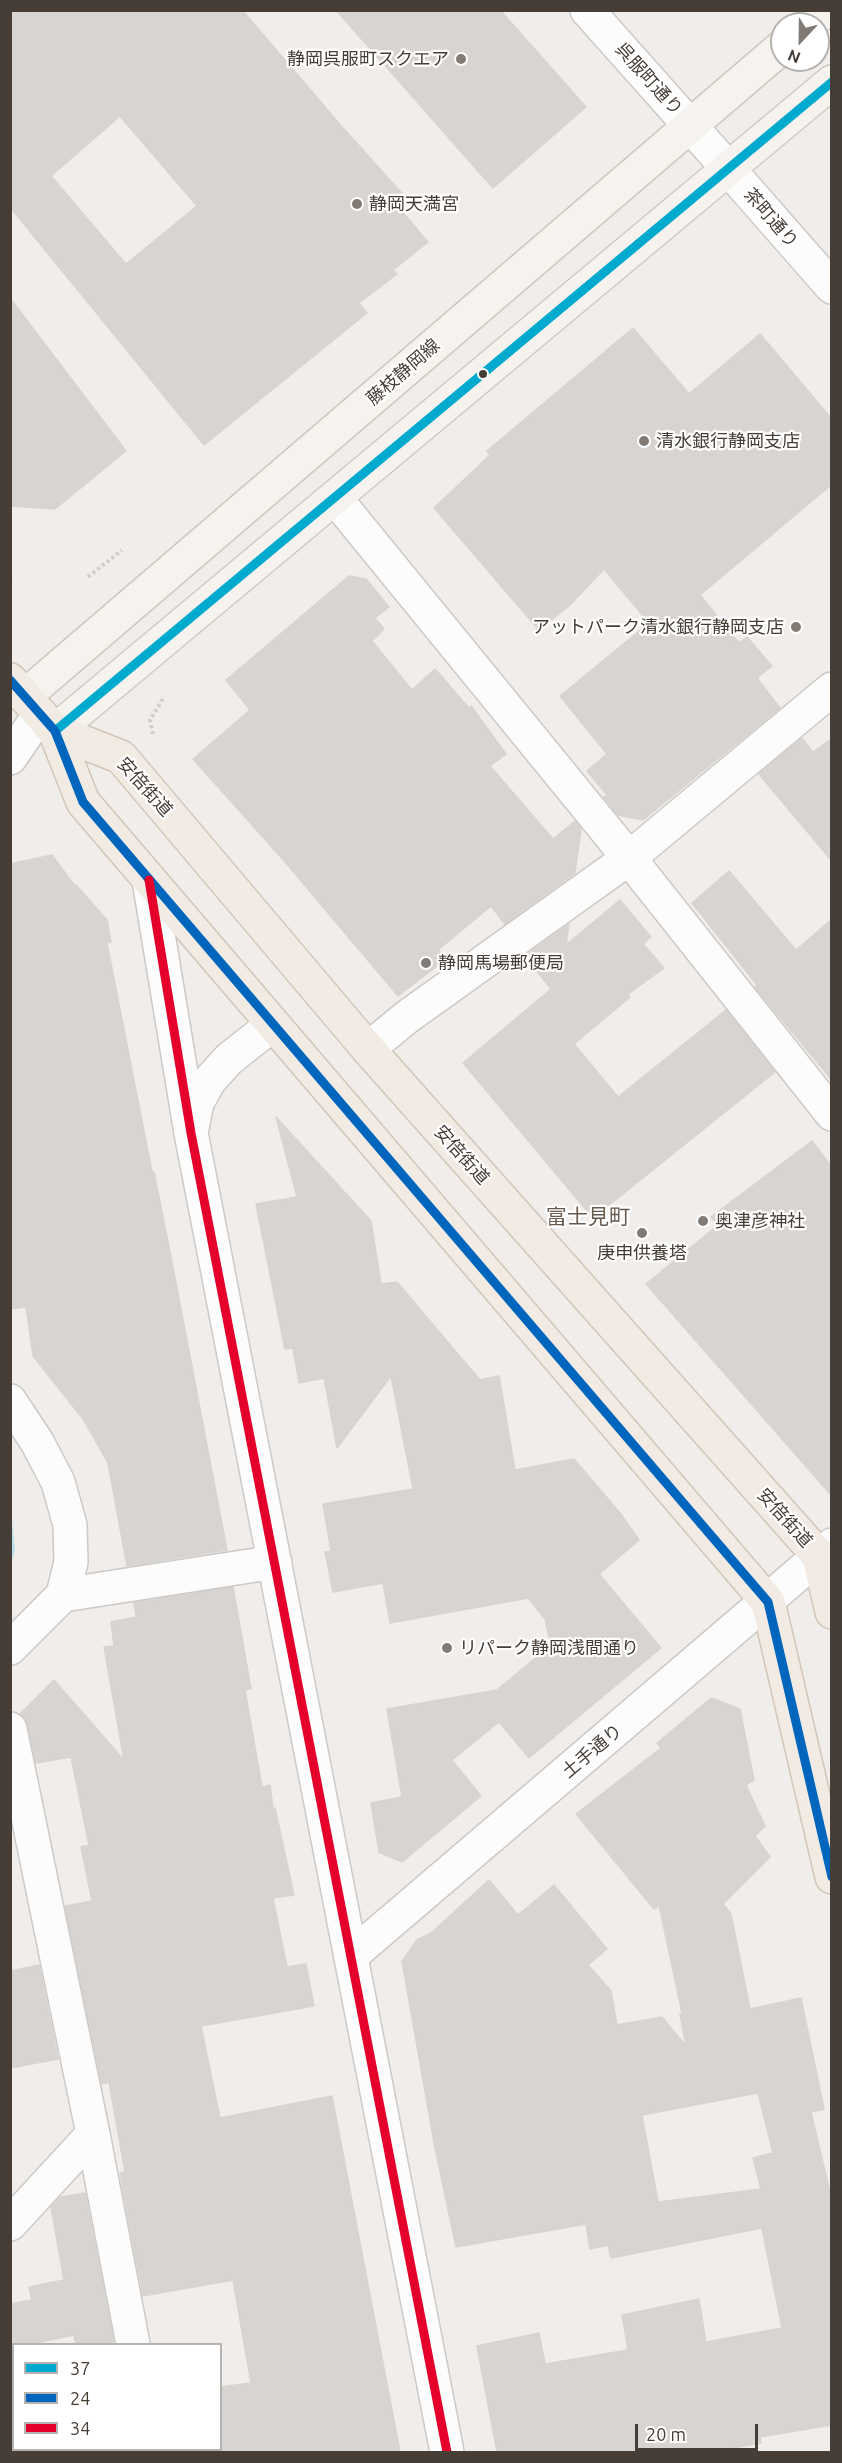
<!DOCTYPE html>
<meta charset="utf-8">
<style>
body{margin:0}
#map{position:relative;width:842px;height:2463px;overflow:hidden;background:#f0edea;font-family:Ubuntu,sans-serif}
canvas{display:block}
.frame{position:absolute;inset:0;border:12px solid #463e36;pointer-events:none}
.legend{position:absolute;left:12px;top:2343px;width:210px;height:108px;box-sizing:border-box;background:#fff;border:2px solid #b5b2af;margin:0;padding:8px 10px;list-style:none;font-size:18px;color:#463e36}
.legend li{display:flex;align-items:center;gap:12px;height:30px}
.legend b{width:30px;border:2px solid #b5b2af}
.north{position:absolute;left:770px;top:12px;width:60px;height:60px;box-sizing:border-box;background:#fff;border:2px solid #b5b2af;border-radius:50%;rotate:202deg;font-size:16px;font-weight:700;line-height:24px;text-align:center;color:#463e36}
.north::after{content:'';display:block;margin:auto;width:21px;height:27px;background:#827b75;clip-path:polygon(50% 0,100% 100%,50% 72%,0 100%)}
.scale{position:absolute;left:635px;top:2424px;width:123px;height:27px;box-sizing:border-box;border:3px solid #463e36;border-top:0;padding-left:8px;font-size:18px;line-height:21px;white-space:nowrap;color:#463e36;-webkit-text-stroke:4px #fff;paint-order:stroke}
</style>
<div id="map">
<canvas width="842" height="2463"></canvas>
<div class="frame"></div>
<ul class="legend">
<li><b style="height:8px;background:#00a9ce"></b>37</li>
<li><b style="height:8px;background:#0065bd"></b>24</li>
<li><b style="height:8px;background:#e4002b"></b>34</li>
</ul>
<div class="north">N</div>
<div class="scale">20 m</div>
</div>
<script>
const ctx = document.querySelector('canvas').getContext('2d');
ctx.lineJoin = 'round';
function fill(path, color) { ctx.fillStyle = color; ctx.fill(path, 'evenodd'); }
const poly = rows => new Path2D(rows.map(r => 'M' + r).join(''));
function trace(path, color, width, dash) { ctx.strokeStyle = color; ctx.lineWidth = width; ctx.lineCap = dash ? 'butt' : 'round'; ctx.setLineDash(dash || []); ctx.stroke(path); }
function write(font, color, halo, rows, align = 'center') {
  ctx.font = font + ' Ubuntu,"Noto Sans JP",sans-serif'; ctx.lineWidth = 4.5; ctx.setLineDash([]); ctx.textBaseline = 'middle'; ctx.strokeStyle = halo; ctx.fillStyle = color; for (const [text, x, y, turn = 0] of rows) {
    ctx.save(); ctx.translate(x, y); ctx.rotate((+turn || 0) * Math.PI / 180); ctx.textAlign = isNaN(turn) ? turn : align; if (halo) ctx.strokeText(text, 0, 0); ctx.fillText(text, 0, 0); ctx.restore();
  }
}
fill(poly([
 [11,1510,15,1550,11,1564,10,1564]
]), '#bcdfec');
const building = poly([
 [10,10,242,10,344,129,407,199,398,207,428,242,393,270,397,274,359,303,367,313,204,445,10,207,10,10],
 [120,116,197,206,126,264,51,176,120,116],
 [336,10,500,10,586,107,493,188,336,10],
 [10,298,126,451,55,509,10,506,10,298],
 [633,328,689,394,760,334,831,418,831,485,700,595,739,643,747,637,772,666,757,678,780,708,643,820,618,815,604,797,607,795,587,771,607,754,560,696,649,623,604,569,569,606,539,630,434,508,490,455,487,451,633,328],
 [349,576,366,579,389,607,375,618,384,629,372,641,412,690,435,669,469,708,471,706,506,754,490,766,553,839,575,821,581,829,575,873,505,924,491,906,438,950,446,959,398,996,286,863,193,759,250,710,226,680,349,576],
 [802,738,813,752,831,739,831,860,759,774,802,738],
 [52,855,74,885,76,885,107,920,111,942,107,943,152,1172,154,1172,171,1257,227,1550,127,1566,108,1463,83,1419,33,1356,26,1307,10,1309,10,864,52,855],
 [729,871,796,950,831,920,831,1079,755,987,757,985,692,903,729,871],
 [620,900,651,937,643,944,664,968,628,994,630,997,574,1044,618,1097,726,1010,775,1072,593,1218,463,1063,551,989,536,970,540,967,529,953,569,924,566,945,620,900],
 [276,1117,371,1221,381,1284,397,1282,480,1380,499,1376,515,1470,574,1459,620,1513,639,1540,599,1574,661,1648,529,1758,499,1722,452,1760,481,1796,402,1862,379,1852,371,1803,402,1797,387,1709,497,1690,551,1645,545,1619,528,1598,390,1623,383,1583,333,1592,325,1552,331,1551,323,1504,413,1489,391,1376,337,1448,324,1378,299,1383,293,1348,285,1349,256,1204,297,1197,276,1117],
 [812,1141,831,1166,831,1495,646,1284,718,1225,711,1217,812,1141],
 [233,1587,251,1689,245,1690,262,1787,270,1785,273,1808,275,1808,294,1895,273,1898,287,1967,306,1964,314,2006,201,2026,220,2118,332,2096,400,2452,220,2452,220,2387,251,2383,233,2280,143,2296,120,2173,125,2172,109,2082,102,2084,65,1906,92,1901,81,1847,89,1845,71,1757,36,1763,28,1725,20,1714,54,1680,124,1760,104,1647,114,1646,111,1622,136,1617,134,1603,233,1587],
 [711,1698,740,1709,754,1780,746,1785,765,1826,755,1836,770,1857,723,1904,731,1914,750,2009,801,1998,824,2109,811,2112,831,2197,831,2425,760,2437,761,2443,711,2452,497,2452,477,2346,539,2333,545,2364,628,2350,622,2315,699,2299,706,2342,782,2328,762,2228,611,2258,608,2245,590,2249,586,2224,456,2247,435,2148,402,1961,417,1940,431,1933,489,1880,518,1915,554,1885,607,1949,588,1965,611,1991,617,2025,662,2017,686,2046,680,2014,682,2013,659,1905,654,1909,576,1814,661,1748,657,1743,711,1698],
 [758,2093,773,2153,753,2158,761,2189,658,2202,642,2115,758,2093],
 [39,1965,58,2059,10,2068,10,1971,39,1965],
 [85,2193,114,2344,76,2344,74,2335,31,2344,14,2344,14,2348,10,2349,10,2304,32,2300,29,2287,64,2280,51,2207,61,2197,85,2193]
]);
fill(building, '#d8d4d1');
trace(building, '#d8d4d0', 1.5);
const minor = poly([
 [587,10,709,147],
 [335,498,629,858,832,1114],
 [149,880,191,1133,447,2452],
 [368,1049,407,1017,629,858,832,689],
 [192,1128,197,1103,209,1081,229,1059,272,1025],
 [63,1595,275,1562],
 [10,1729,93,2134,133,2344],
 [10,2224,93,2134],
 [153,2450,154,2452]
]);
const tertiary = poly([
 [710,148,832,287],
 [10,758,40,714],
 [10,1401,37,1442,58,1482,70,1525,71,1562,63,1595,10,1648],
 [351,1956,832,1545]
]);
const secondary = poly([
 [809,24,825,10],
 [25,696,782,47],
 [55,731,832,82]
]);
const primary = poly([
 [10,680,55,731,83,802,768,1602,832,1877],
 [55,731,121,757,368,1049,819,1556,832,1612]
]);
trace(minor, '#ccc9c6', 36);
trace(tertiary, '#ccc9c6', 36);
trace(secondary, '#cec9c1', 36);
trace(primary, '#d1c6b8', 36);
trace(poly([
 [88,577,122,550],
 [10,579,12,580],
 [153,734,150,720,164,697]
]), '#d0cdcb', 4, [3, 3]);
trace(minor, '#fdfcfc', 33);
trace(tertiary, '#fdfcfc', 33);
trace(secondary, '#f6f3ef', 33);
trace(primary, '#f1ebe4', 33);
trace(poly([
 [55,731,832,82]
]), '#00a9ce', 9);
trace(poly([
 [10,680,55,731,83,802,768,1602,832,1877]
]), '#0065bd', 9);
trace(poly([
 [149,880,191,1133,447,2452]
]), '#e4002b', 9);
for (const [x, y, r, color] of [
 [461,59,6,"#827b75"],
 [357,204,6,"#827b75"],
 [483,374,5,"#463e36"],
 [644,441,6,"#827b75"],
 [796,627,6,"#827b75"],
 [426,963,6,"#827b75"],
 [703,1221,6,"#827b75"],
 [642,1233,6,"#827b75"],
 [447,1648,6,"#827b75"]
]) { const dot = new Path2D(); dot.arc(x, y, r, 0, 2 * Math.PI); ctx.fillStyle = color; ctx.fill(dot); trace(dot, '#fff', 2); }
write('18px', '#463e36', '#fff', [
 ["静岡呉服町スクエア",449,59,"right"],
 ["静岡天満宮",369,204],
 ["清水銀行静岡支店",656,441],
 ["アットパーク清水銀行静岡支店",784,627,"right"],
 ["静岡馬場郵便局",438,963],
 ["奥津彦神社",715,1221],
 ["庚申供養塔",642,1253,"center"],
 ["リパーク静岡浅間通り",459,1648]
], 'left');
write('18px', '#463e36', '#fff', [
 ["呉服町通り",649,79,48],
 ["茶町通り",771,218,49],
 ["藤枝静岡線",403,372,-41],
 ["安倍街道",145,787,48],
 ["安倍街道",462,1155,48],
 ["安倍街道",785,1518,48],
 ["土手通り",592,1751,-40]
]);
write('21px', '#685a4e', '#fff', [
 ["富士見町",588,1217]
]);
</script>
